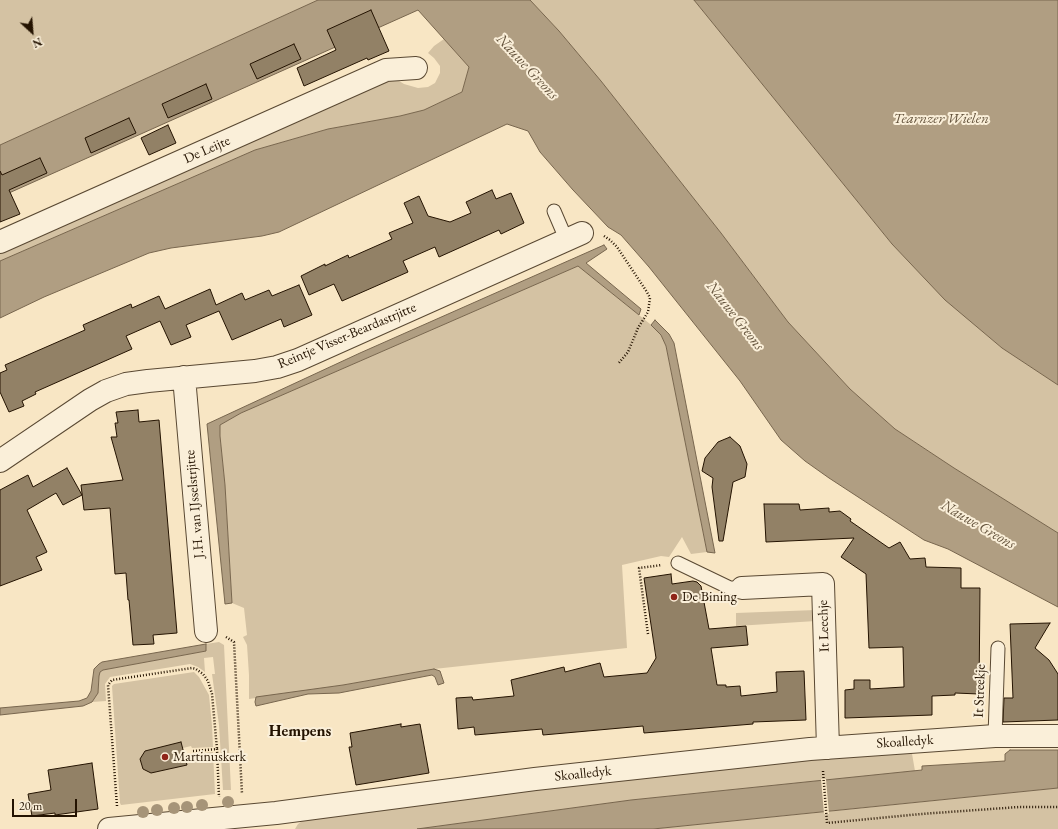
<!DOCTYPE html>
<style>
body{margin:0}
#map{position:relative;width:1058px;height:829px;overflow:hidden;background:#f8e6c4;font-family:"EB Garamond",serif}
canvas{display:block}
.north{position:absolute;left:12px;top:12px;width:40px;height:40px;-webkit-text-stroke:3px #faefd9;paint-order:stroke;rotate:154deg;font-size:11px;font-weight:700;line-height:16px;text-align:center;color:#241301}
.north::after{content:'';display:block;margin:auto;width:14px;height:18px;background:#241301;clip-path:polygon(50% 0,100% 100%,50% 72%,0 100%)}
.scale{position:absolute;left:12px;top:799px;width:65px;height:18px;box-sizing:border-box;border:2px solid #241301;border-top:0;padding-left:5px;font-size:12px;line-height:14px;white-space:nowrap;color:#241301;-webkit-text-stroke:3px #faefd9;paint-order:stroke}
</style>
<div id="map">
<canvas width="1058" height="829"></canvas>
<div class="north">N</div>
<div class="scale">20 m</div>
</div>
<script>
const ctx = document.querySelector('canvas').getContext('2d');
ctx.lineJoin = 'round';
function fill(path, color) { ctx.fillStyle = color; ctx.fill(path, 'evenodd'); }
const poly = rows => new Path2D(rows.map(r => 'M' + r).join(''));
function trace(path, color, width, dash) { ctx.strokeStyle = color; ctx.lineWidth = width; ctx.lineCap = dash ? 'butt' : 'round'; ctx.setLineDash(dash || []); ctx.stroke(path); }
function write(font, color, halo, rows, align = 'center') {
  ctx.font = font + ' "EB Garamond",serif'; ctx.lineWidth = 4; ctx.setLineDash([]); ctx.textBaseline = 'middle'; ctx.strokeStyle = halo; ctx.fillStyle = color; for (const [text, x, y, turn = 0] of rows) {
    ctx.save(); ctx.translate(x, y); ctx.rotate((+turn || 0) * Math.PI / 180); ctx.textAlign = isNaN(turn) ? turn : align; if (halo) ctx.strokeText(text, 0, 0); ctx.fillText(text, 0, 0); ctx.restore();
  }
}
fill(poly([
 [0,0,318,0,0,145],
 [530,0,694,0,892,244,945,299,1002,348,1058,385,1058,533,954,468,895,429,850,389,788,322,721,233,601,81,559,31],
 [444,39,469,67,462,92,424,110,400,116,328,129,255,150,0,261,0,251,391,76,404,84,418,88,428,87,435,83,440,73,440,66,434,58,428,53,434,46],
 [578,266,655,328,661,335,666,346,707,552,691,554,682,537,669,557,661,556,622,565,627,648,434,669,343,685,249,699,249,675,247,645,243,637,247,635,244,608,232,603,225,485,220,436,220,425,241,413],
 [816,610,816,621,736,626,736,613],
 [219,642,224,645,231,790,223,790,219,725,212,674,215,674,213,657,204,658,205,672,198,667,190,664,110,677,105,684,106,701,92,702,98,693,99,676,100,672,103,670,206,651,206,644],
 [194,672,199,677,209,695,212,726,213,747,192,748,191,746,183,748,181,742,145,751,140,759,143,769,151,773,186,765,185,758,194,756,193,754,213,752,215,794,121,805,120,803,112,686,114,684],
 [911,748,915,771,631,800,417,829,295,829,298,824,308,817,524,787],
 [1058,788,1058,829,653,829,834,811]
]), '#d4c2a3');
const water = poly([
 [318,0,530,0,559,31,601,81,721,233,788,322,850,389,895,429,954,468,1058,533,1058,607,948,549,924,540,829,478,805,461,781,440,740,381,649,267,621,235,608,227,573,190,540,152,528,131,507,124,279,232,262,236,171,248,149,253,44,297,0,318,0,261,255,150,328,129,400,116,424,110,462,92,469,67,418,10,0,197,0,145,318,0],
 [694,0,1058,0,1058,385,1002,348,945,300,892,244,694,0],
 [604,245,607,249,586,263,641,309,639,315,578,266,241,413,220,425,220,436,225,485,232,603,225,604,207,424,360,353,604,245],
 [655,320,669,334,674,343,715,553,707,552,666,346,661,335,651,325,655,320],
 [206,644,206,651,103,670,100,672,99,676,98,693,92,702,83,706,0,715,0,708,79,701,87,698,91,691,94,669,99,664,102,662,206,644],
 [434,669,440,671,444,683,438,685,435,677,432,675,339,693,308,694,256,706,255,702,256,697,343,685,434,669],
 [1010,750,1058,750,1058,788,653,829,417,829,631,800,922,770,922,766,1005,761,1005,754,1010,750]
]);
fill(water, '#b09e82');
trace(water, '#78664e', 1);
fill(poly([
 [821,779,826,779,829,814,824,814]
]), '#f8e6c4');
const building = poly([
 [371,10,389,51,368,60,367,58,304,86,297,68,336,50,327,30,371,10],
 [294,44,301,59,257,79,250,64,294,44],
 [206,84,212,99,168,118,162,104,206,84],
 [129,118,136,133,91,153,85,138,129,118],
 [168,125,176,143,149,155,141,138,168,125],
 [40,158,47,173,9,190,20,214,0,222,0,171,2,175,40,158],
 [492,190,496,199,511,193,524,223,501,234,499,230,439,257,435,247,403,261,408,272,342,301,334,284,309,295,301,276,325,264,325,266,348,255,349,258,392,239,389,233,413,223,404,203,419,196,428,216,450,222,471,213,466,202,492,190],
 [299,285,312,315,284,327,281,319,232,340,219,311,186,325,191,337,171,345,160,321,126,336,132,349,35,392,36,394,22,401,24,406,9,412,0,392,0,373,7,370,5,365,85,330,83,325,131,304,132,308,159,296,165,309,210,289,216,305,242,293,245,300,269,290,272,296,299,285],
 [138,410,139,422,159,420,177,633,153,635,154,644,133,645,129,600,128,600,126,573,115,574,110,508,84,510,81,485,123,480,111,437,117,437,115,423,118,423,116,412,138,410],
 [730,437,740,446,747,464,745,477,733,482,723,541,719,541,712,487,713,478,702,471,705,458,718,442,730,437],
 [67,468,82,495,63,505,56,493,27,510,47,552,36,557,42,570,0,586,0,490,28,475,33,487,67,468],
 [764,504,799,504,800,510,829,508,829,512,840,511,851,519,850,521,889,548,900,542,910,559,925,558,926,567,961,568,961,588,980,588,979,694,955,693,955,695,932,696,932,715,845,718,845,690,854,689,854,680,870,680,870,689,904,687,903,647,869,648,866,574,841,557,854,538,766,542,764,504],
 [671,574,672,584,693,581,697,582,701,586,709,629,746,626,748,645,711,648,717,685,726,685,726,687,740,686,741,696,777,692,776,672,804,671,806,720,753,722,753,724,644,733,643,726,543,735,542,729,475,735,474,727,458,729,456,698,472,697,473,700,514,696,511,680,564,667,565,672,600,663,604,677,647,673,656,658,644,578,671,574],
 [1050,623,1035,648,1049,660,1058,674,1058,720,1003,722,1004,698,1013,698,1010,624,1050,623],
 [401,724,401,727,420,724,429,773,356,785,349,747,352,747,350,733,401,724],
 [181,742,187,765,151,773,143,769,140,759,145,751,181,742],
 [92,763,98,809,55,815,55,813,32,816,28,794,51,790,48,770,92,763]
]);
fill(building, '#928166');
trace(building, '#241301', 1);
const service = poly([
 [554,211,566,239],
 [678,563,730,588,742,588],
 [995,736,998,648]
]);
const minor = poly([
 [0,242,386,70,416,68],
 [184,377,206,631],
 [0,461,90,400,106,391,126,384,148,381,255,371,277,367,298,360,582,233],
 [742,588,823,584,828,748],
 [109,829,276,813,535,779,810,749,995,736,1058,736]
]);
trace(service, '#594832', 15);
trace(minor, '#594832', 24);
trace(poly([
 [604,236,610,240,617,247,647,292,650,298,648,312,638,328,628,352,618,364],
 [648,634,639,568,662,565],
 [226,637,234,642,242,794],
 [193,751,217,749,219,797],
 [823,771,827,823,921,814,1019,807,1058,807],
 [117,806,108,685,112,680,192,668,196,669,203,674,208,681,212,694,217,749]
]), '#241301', 2.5, [1, 2]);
trace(service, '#faefd9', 13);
trace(minor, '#faefd9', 22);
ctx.fillStyle = '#a69478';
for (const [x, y] of [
 [228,802],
 [202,805],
 [187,807],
 [174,808],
 [157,810],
 [143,812]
]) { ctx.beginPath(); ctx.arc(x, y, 6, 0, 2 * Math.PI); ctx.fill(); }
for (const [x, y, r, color] of [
 [674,597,4,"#8f2418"],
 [165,757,4,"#8f2418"]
]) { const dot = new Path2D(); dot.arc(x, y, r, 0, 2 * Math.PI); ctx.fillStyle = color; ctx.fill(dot); trace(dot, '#faefd9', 1.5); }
write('14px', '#241301', '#faefd9', [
 ["De Leijte",207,150,-24],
 ["Reintje Visser-Beardastrjitte",347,336,-23],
 ["J.H. van IJsselstrjitte",195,504,-95],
 ["It Leechje",824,626,-92],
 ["It Streekje",980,691,-88],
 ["Skoalledyk",905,742,-4],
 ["Skoalledyk",583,774,-6]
]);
write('14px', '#241301', '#faefd9', [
 ["De Bining",682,597],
 ["Martinuskerk",173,757]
], 'left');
write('italic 15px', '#63523b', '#faefd9', [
 ["Nauwe Greons",527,67,47],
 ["Tearnzer Wielen",941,119],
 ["Nauwe Greons",735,316,52],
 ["Nauwe Greons",978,525,30]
]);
write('bold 16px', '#241301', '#faefd9', [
 ["Hempens",300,732]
]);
</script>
